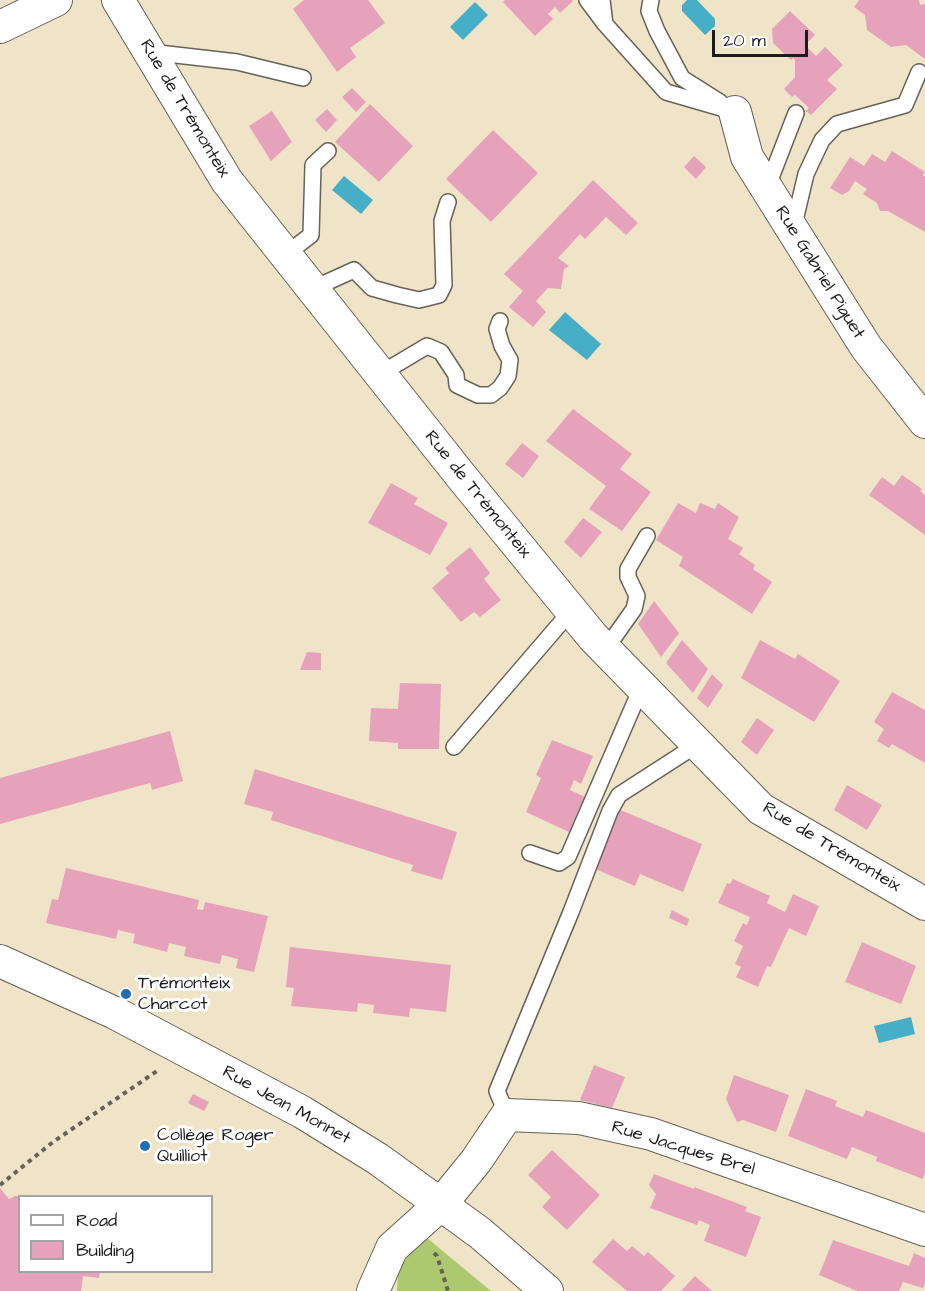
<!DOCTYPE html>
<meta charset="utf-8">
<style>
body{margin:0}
#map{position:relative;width:925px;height:1291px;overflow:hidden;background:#efe4c8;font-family:"Architects Daughter",sans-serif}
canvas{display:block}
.legend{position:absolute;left:18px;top:1195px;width:195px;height:78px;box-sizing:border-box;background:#fff;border:2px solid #a4a4a4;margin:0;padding:8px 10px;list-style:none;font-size:18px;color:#1c1c1c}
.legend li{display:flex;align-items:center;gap:12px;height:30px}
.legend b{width:30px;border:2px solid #a4a4a4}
.scale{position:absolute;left:712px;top:30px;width:96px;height:27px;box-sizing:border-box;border:3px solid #1c1c1c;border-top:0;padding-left:8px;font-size:18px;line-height:21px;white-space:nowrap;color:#1c1c1c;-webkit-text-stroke:4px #fff;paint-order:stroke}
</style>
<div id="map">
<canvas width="925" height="1291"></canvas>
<ul class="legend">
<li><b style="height:8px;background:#fff"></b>Road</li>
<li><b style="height:16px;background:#e6a2bb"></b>Building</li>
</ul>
<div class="scale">20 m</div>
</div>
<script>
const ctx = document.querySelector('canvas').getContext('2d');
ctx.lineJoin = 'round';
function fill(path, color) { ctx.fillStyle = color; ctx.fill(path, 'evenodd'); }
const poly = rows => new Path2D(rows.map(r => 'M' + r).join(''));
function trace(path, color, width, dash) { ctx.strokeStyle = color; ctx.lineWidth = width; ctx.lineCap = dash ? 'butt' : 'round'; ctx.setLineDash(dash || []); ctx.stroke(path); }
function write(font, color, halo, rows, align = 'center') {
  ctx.font = font + ' "Architects Daughter",sans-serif'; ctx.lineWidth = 6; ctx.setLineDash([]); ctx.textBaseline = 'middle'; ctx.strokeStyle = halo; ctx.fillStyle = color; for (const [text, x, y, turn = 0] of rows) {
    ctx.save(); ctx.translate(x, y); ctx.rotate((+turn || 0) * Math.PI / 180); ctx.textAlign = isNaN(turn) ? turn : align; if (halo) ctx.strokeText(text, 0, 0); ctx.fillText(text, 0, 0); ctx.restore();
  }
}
fill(poly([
 [427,1238,491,1291,397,1291,398,1271,412,1250]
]), '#adc970');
fill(poly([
 [687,0,697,0,715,19,715,26,705,35,682,11,682,5],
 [475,2,488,15,463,40,450,27],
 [344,176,373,200,361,214,332,190],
 [565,312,601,344,587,360,549,330],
 [911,1017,915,1034,879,1043,874,1026]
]), '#46aec6');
fill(poly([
 [304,0,368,0,385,23,350,48,356,57,337,72,293,9],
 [505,0,572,0,573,1,560,13,555,7,548,14,553,19,535,36,503,2],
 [859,0,919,0,920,5,925,4,925,59,906,45,891,47,867,30,865,15,854,7],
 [790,11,815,35,805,45,816,56,825,47,843,65,827,80,837,89,811,115,806,111,809,108,795,95,792,97,784,89,795,77,795,60,793,58,791,60,773,43,772,29],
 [352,88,366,102,356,112,342,97],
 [370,104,413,146,379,182,335,142],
 [327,109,337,120,326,132,315,120],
 [272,111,292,142,271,161,249,126],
 [493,130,538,173,491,222,446,179],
 [892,151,925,172,923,175,925,177,925,232,888,211,880,211,877,203,863,194,867,189,855,181,849,191,842,195,830,188,850,157,864,166,872,154,885,162],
 [694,156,706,167,696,179,684,167],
 [593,180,638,223,626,235,606,217,585,239,580,234,558,258,569,266,564,269,561,289,548,288,536,301,546,312,533,327,509,307,523,291,504,274],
 [573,409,632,454,620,469,651,492,622,531,589,509,606,486,546,441],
 [522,443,539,456,523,478,505,464],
 [902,475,922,489,920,491,925,495,925,535,869,495,882,477,894,486],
 [391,483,418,498,414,504,448,523,430,555,368,523],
 [678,503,696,513,700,503,715,509,718,503,739,517,728,539,743,548,739,554,755,565,753,569,772,582,752,614,679,566,683,557,656,540],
 [583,518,602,532,581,558,564,542],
 [470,547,490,573,484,579,501,600,480,617,474,612,461,622,432,588,449,573,445,568],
 [654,601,679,633,661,657,638,624],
 [682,640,708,669,693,693,666,663],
 [760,640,795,659,798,654,840,681,814,722,741,678],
 [307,652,321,653,321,670,300,670],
 [712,674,723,685,708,708,697,698],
 [400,683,441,684,439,749,398,749,398,743,369,741,371,708,398,709],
 [892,692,925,710,925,763,892,744,889,748,877,741,884,729,874,722],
 [757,718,774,730,757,755,741,742],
 [170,731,183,781,152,790,150,783,0,824,0,778],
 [552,740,593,756,581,784,574,780,570,790,585,797,569,832,526,812,541,778,536,775],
 [255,769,457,832,442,880,411,871,413,865,271,820,273,812,244,804],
 [847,785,882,805,867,830,834,810],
 [618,809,702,844,683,892,640,874,635,886,593,868],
 [66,868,199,900,197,909,203,910,205,902,268,916,254,972,236,968,238,959,222,955,220,964,184,956,186,947,169,943,167,952,133,943,135,934,118,930,116,939,46,923,52,899,58,900],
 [733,879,770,896,767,903,785,912,793,894,819,906,806,936,789,928,771,967,767,966,758,987,736,977,741,967,735,964,743,946,734,941,743,923,747,925,750,917,718,903,727,883,730,884],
 [672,910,689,919,687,926,669,918],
 [862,942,916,966,901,1004,845,982],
 [290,947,451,965,446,1012,410,1008,409,1017,373,1013,374,1005,358,1003,357,1012,291,1006,294,988,286,987],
 [594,1065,625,1077,612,1108,580,1100],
 [734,1075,789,1095,776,1132,743,1120,737,1122,726,1099],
 [806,1089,837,1101,835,1106,863,1117,866,1110,925,1133,925,1172,923,1179,876,1161,877,1157,852,1147,847,1159,788,1136],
 [193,1094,209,1102,204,1111,188,1103],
 [552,1150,600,1195,567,1230,542,1207,551,1197,528,1175],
 [654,1174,694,1189,694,1187,747,1207,745,1211,761,1217,746,1257,704,1241,710,1225,699,1220,697,1225,650,1208,656,1194,649,1185],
 [0,1188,9,1199,15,1196,20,1196,20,1272,100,1272,99,1278,83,1276,81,1291,0,1291],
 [613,1239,627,1251,632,1246,644,1256,648,1252,675,1276,661,1291,627,1291,592,1262],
 [833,1240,909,1266,914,1253,925,1258,925,1283,923,1288,903,1282,899,1291,857,1291,819,1275],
 [695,1276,712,1291,681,1291]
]), '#e6a2bb');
const service = poly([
 [587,0,605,24],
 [602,0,605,24,666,92,735,112],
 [651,0,649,11,657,31,682,78,720,102],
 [150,52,237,62,303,78],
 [767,188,796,113],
 [793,229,806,174,822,140,837,124,905,105,919,72],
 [285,255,311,235,313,165,328,151],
 [312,289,354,270,372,288,397,295,419,300,439,295,444,285,442,221,448,202],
 [380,374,427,346,441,352,456,375,457,385,478,395,491,395,500,388,508,376,510,360,502,346,497,329,500,321],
 [605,650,634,609,637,596,628,577,628,569,647,536],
 [454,747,571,611],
 [530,853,559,863,568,857,642,686],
 [507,1115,497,1091,571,912,610,811,619,795,698,744]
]);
const minor = poly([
 [118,0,227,181,461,476,593,637,761,809,925,904],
 [0,27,56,0],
 [735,112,747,157,866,347,925,422],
 [0,961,115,1013,302,1112,378,1159,480,1233,547,1291],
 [373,1291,392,1248,441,1204,476,1161,507,1115,579,1118,651,1134,925,1230]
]);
trace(service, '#666258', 18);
trace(minor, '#666258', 34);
trace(poly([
 [0,1185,53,1142,157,1071],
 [434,1253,437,1256,448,1291]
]), '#666258', 4, [4.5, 4.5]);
trace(service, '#fff', 15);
trace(minor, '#fff', 32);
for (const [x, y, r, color] of [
 [126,994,6,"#1f6fb2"],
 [145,1146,6,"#1f6fb2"]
]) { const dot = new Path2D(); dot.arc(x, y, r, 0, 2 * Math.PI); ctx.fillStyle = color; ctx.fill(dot); trace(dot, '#fff', 2); }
write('18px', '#1c1c1c', '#fff', [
 ["Rue de Trémonteix",184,109,59],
 ["Rue Gabriel Piguet",819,273,58],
 ["Rue de Trémonteix",477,495,51],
 ["Rue de Trémonteix",831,848,31],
 ["Rue Jean Monnet",286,1106,29],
 ["Rue Jacques Brel",683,1149,17]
]);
write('18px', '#1c1c1c', '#fff', [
 ["Trémonteix",138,984],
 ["Charcot",138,1005],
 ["Collège Roger",157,1136],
 ["Quilliot",157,1157]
], 'left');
</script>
